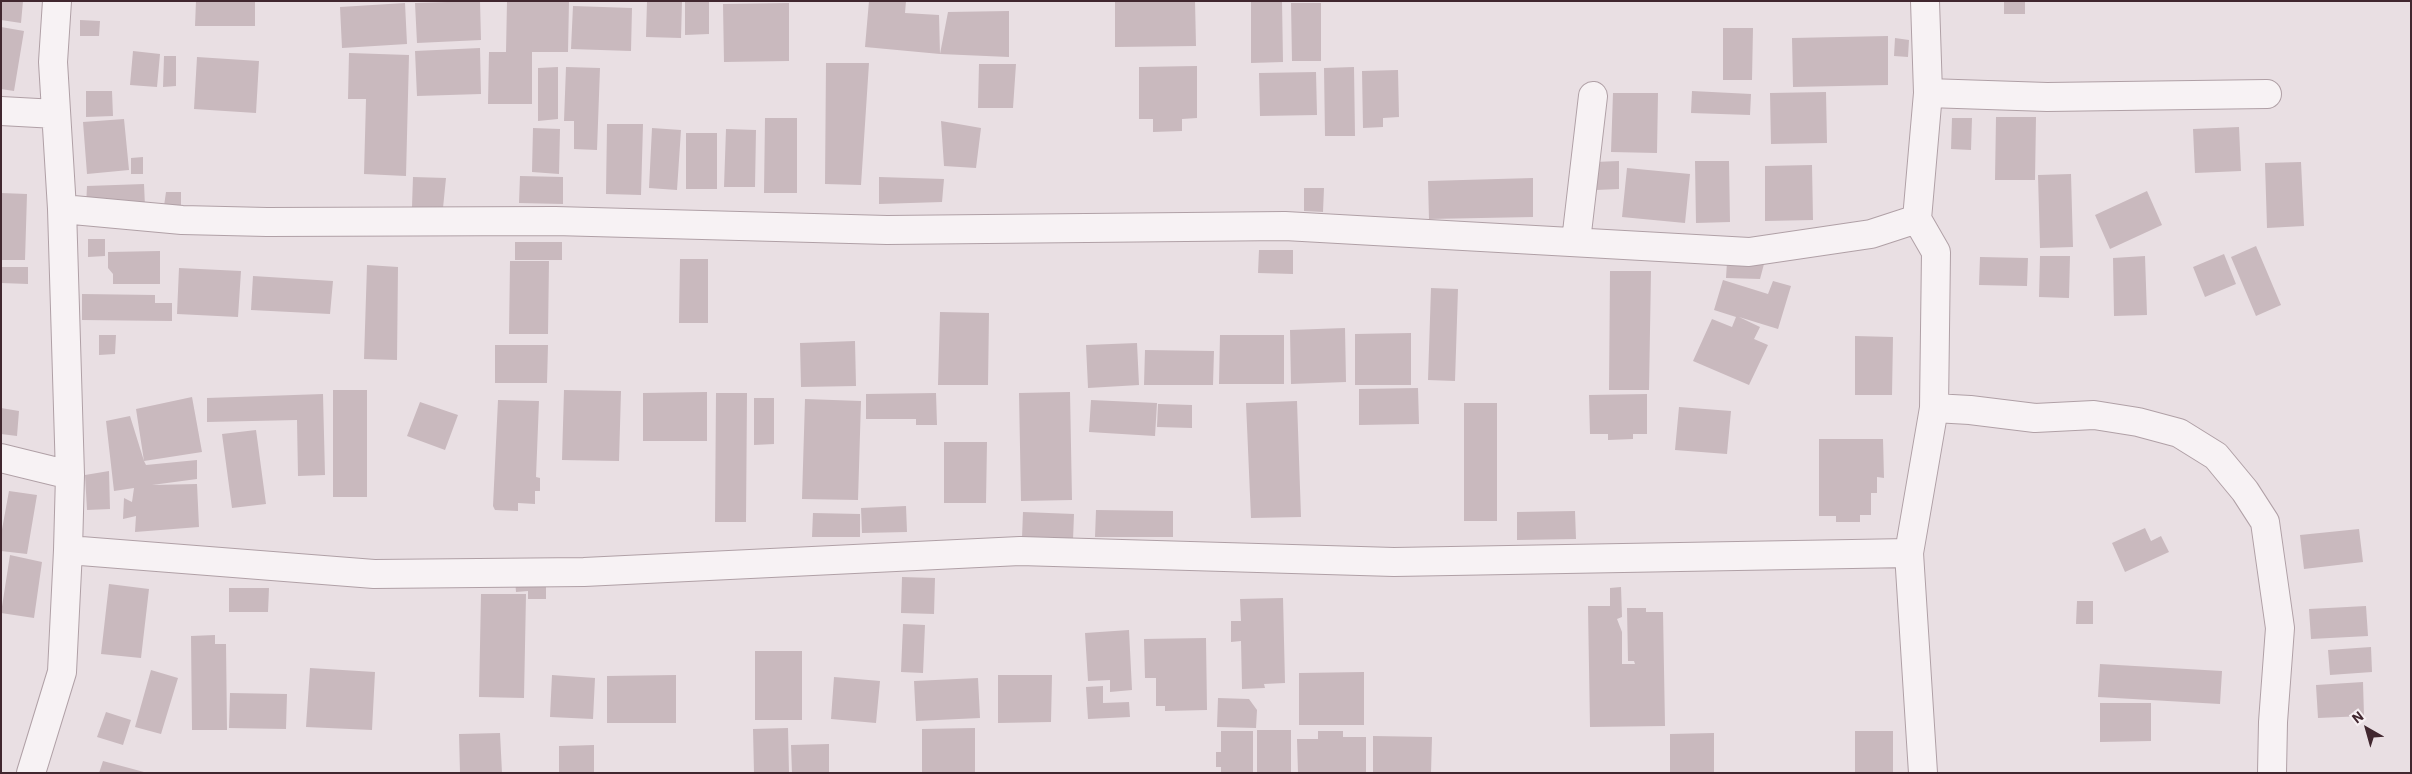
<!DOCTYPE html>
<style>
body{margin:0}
#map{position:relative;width:2412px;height:774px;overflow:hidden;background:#e9dfe3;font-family:"IBM Plex Sans",sans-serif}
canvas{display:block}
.frame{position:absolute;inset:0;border:2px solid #41272f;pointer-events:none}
.north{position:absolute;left:2342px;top:704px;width:50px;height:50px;-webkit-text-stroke:4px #f7eff2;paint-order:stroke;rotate:322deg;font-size:14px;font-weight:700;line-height:20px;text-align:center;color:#41272f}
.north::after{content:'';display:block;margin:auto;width:18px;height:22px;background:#41272f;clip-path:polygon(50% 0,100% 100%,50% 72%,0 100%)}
</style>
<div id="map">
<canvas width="2412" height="774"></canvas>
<div class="frame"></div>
<div class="north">N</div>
</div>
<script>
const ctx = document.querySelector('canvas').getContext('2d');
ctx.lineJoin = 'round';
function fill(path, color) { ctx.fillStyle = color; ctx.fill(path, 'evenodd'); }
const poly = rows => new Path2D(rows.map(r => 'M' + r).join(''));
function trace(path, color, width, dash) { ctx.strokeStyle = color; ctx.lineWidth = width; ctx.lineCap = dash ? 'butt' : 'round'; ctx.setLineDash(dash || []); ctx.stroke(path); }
fill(poly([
 [1,1,23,1,21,23,1,20],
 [196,1,255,1,255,26,195,26],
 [480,1,481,40,417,43,415,3],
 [507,1,569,1,568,52,532,52,532,104,488,104,489,52,506,52],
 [647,1,682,1,681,38,646,37],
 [685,1,709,1,709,34,685,35],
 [869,1,906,1,905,13,939,15,940,54,948,12,1009,11,1009,57,940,54,865,47],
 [1115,1,1195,1,1196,46,1115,47],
 [1251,1,1282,1,1283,62,1251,63],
 [2004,1,2025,1,2025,14,2004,14],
 [405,3,407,44,342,48,340,7],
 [789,3,789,61,724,62,723,4],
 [1291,3,1321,3,1321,61,1292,61],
 [573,6,632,8,631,51,571,49],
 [80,20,100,21,99,36,80,36],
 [1,27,24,31,14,91,1,89],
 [1723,28,1753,28,1752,80,1723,80],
 [1888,36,1888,85,1793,87,1792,38],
 [1895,38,1909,40,1908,57,1894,56],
 [480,48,481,94,417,96,415,51],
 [133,51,160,54,157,87,130,85],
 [349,53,409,55,406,176,364,174,366,99,348,99],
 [164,56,176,56,176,86,163,87],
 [197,57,259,61,256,113,194,109],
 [826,63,869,63,861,185,825,184],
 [979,64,1016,64,1013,108,978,108],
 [1197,66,1197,118,1182,119,1182,131,1153,132,1153,119,1139,119,1139,67],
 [558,67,558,119,538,121,538,68],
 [566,67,600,68,597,150,574,149,574,121,564,121],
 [1354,67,1355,136,1325,136,1324,68],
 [1398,70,1399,117,1383,118,1383,127,1363,128,1362,71],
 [1316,72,1317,115,1260,116,1259,73],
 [86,91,112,91,113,116,86,117],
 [1692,91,1751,94,1750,115,1691,113],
 [1826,92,1827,143,1771,144,1770,93],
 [1613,93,1658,93,1657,153,1611,152],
 [1996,117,2036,117,2035,180,1995,180],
 [765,118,797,118,797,193,764,193],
 [1952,118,1972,118,1971,150,1951,149],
 [124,119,129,170,87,174,83,122],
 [941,121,981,128,976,168,944,166],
 [607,124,643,124,641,195,606,194],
 [2239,127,2241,171,2195,173,2193,129],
 [533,128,560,129,559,174,532,172],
 [652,128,681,130,677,190,649,188],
 [726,129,756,130,755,187,724,187],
 [686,133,717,133,717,189,686,189],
 [143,157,143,174,131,174,131,158],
 [1619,161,1619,189,1596,190,1595,162],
 [1695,161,1729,161,1730,222,1696,223],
 [2301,162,2304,226,2267,228,2265,163],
 [1812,165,1813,220,1765,221,1765,166],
 [1627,168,1690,174,1685,223,1622,217],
 [2071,174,2073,247,2040,248,2038,175],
 [520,176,563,177,563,204,519,203],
 [413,177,446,178,443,208,412,207],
 [879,177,944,179,942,202,879,204],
 [1533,178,1533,217,1429,219,1428,181],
 [144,184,145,206,86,207,87,186],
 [1304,188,1324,188,1323,212,1304,211],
 [2147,191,2162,225,2110,249,2095,215],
 [166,192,181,192,181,206,164,206],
 [1,193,27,194,25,260,1,260],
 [88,239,105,239,105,256,88,257],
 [515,242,562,242,562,260,515,260],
 [2256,246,2281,305,2256,316,2231,257],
 [1259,250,1293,250,1293,274,1258,273],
 [160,251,160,284,113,284,113,274,108,268,108,252],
 [2224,254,2236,284,2205,297,2193,267],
 [2040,256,2070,256,2069,298,2039,297],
 [2145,256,2147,315,2114,316,2113,258],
 [1980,257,2028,258,2027,286,1979,285],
 [680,259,708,259,708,323,679,323],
 [510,261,549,261,548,334,509,334],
 [1727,262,1764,264,1760,279,1726,278],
 [367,265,398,267,397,360,364,359],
 [1,267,28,267,28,284,1,283],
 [179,268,241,271,238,317,177,314],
 [1610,271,1651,271,1649,390,1609,390],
 [253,276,333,281,330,314,251,310],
 [1723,280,1768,294,1773,281,1791,286,1778,329,1739,317,1760,327,1754,339,1768,345,1749,385,1693,361,1712,319,1732,327,1736,317,1714,310],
 [1431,288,1458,289,1455,381,1428,380],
 [82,294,155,295,155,303,172,303,172,321,82,320],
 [940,312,989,313,988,385,938,385],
 [1345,328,1346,382,1291,384,1290,330],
 [1411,333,1411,385,1355,385,1355,334],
 [99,335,116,335,115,354,99,355],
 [1220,335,1284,335,1284,384,1219,384],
 [1855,336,1893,337,1892,395,1855,395],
 [855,341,856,386,801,387,800,343],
 [1137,343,1139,385,1088,388,1086,345],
 [495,345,548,345,547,383,495,383],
 [1145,350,1214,351,1213,385,1144,385],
 [1418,388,1419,424,1359,425,1359,389],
 [333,390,367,390,367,497,333,497],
 [564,390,621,391,619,461,562,460],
 [707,392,707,441,643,441,643,393],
 [1070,392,1072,500,1021,501,1019,393],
 [716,393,747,393,746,522,715,522],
 [936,393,937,425,916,425,916,419,866,419,866,394],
 [323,394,325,475,298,476,297,420,207,422,207,398],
 [1647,394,1647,434,1633,434,1633,439,1608,440,1608,434,1590,434,1589,395],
 [192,397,202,452,144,461,146,465,197,460,197,479,152,485,197,484,199,527,135,532,136,516,123,519,124,498,132,502,134,488,114,491,106,421,130,416,144,461,136,409],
 [754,398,774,398,774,444,754,445],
 [805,399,861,401,858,500,802,499],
 [498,400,539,401,536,477,540,478,540,491,535,491,535,504,518,503,518,511,495,510,493,506],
 [1091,400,1157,403,1155,436,1089,432],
 [1297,401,1301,517,1251,518,1246,403],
 [420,402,458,415,445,450,407,436],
 [1464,403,1497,403,1497,521,1464,521],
 [1158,404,1192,405,1192,428,1157,427],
 [1679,407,1731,411,1727,454,1675,450],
 [1,408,19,411,17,436,1,434],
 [256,430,266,504,232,508,222,434],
 [1819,439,1883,439,1884,478,1877,477,1877,493,1871,493,1871,515,1860,515,1860,522,1836,522,1836,516,1819,516],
 [944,442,987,442,986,503,944,503],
 [109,471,110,509,87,510,85,475],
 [9,491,37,495,27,554,1,551,1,535],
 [906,506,907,532,862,533,861,508],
 [1096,510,1173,511,1173,537,1095,537],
 [1575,511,1576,539,1517,540,1517,512],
 [1023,512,1074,514,1073,540,1022,538],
 [813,513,860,514,860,537,812,537],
 [2145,528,2151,541,2161,536,2169,552,2125,572,2112,543],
 [2359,529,2363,562,2304,569,2300,535],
 [10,555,42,562,34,618,1,613],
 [902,577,935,578,934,614,901,613],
 [546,578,546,599,528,599,528,591,516,592,515,579],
 [109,584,149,589,141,658,101,654],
 [1621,587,1622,617,1617,619,1622,632,1622,664,1635,664,1634,661,1628,661,1627,608,1646,608,1646,612,1663,612,1665,726,1590,727,1588,606,1610,606,1610,588],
 [229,588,269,588,268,612,229,612],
 [481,594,526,594,524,698,479,697],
 [1283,598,1285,683,1264,684,1265,688,1242,689,1241,641,1231,642,1231,621,1241,621,1240,599],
 [2077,601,2093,601,2093,624,2076,624],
 [2366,606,2368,636,2311,639,2309,609],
 [903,624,925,625,923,673,901,672],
 [1129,630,1132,690,1110,692,1110,680,1088,681,1085,633],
 [215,635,215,644,226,644,227,730,192,730,191,636],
 [1206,638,1207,710,1165,711,1165,706,1156,706,1156,678,1145,678,1144,639],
 [2371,647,2372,672,2330,675,2328,650],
 [755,651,802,651,802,720,755,720],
 [2100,664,2222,671,2220,704,2098,697],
 [310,668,375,672,372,730,306,727],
 [151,670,178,678,161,734,135,727],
 [1364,672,1364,725,1299,725,1299,673],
 [552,675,595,678,593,719,550,717],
 [676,675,676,723,607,723,607,676],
 [998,675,1052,675,1051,722,998,723],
 [834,677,880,681,876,723,831,719],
 [978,678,980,718,916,721,914,681],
 [2363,682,2364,716,2318,718,2316,685],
 [1103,686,1103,703,1129,702,1130,717,1088,719,1086,687],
 [230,693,287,694,286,729,229,728],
 [1218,698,1249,699,1257,710,1256,728,1217,727],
 [2100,703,2151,703,2151,741,2100,742],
 [106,712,131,720,123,745,97,737],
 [788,728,789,773,754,773,753,729],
 [975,728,975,772,922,772,922,729],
 [1257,730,1291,730,1291,773,1257,773],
 [1221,731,1253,731,1253,773,1221,773,1221,767,1216,767,1216,752,1221,752],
 [1318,731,1343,731,1343,737,1366,737,1366,773,1298,773,1297,739,1318,739],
 [1855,731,1893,731,1893,773,1855,773],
 [500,733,502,773,460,773,459,734],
 [1714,733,1714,773,1670,773,1670,734],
 [1373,736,1432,737,1431,773,1373,773],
 [829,744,829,773,792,773,791,745],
 [594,745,594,773,559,773,559,746],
 [103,761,144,772,144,773,99,773]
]), '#c9b9be');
const street = poly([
 [1928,93,2047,97,2267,94],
 [1,111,56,114],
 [62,209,182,220,267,222,555,221,887,230,1285,226,1749,252,1871,234,1917,219],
 [1576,241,1593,96],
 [1934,408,1970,410,2035,418,2094,415,2138,422,2179,433,2216,456,2245,491,2265,522,2280,628,2273,722,2272,773],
 [1,458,70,475],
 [68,550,374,574,584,572,1020,551,1394,562,1909,553],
 [31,773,62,672,68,550,70,475,62,209,53,62,57,1],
 [1923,773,1909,553,1934,408,1936,252,1917,219,1928,93,1925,1]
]);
trace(street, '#b0a0a6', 30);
trace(street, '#f7f2f4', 28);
</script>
